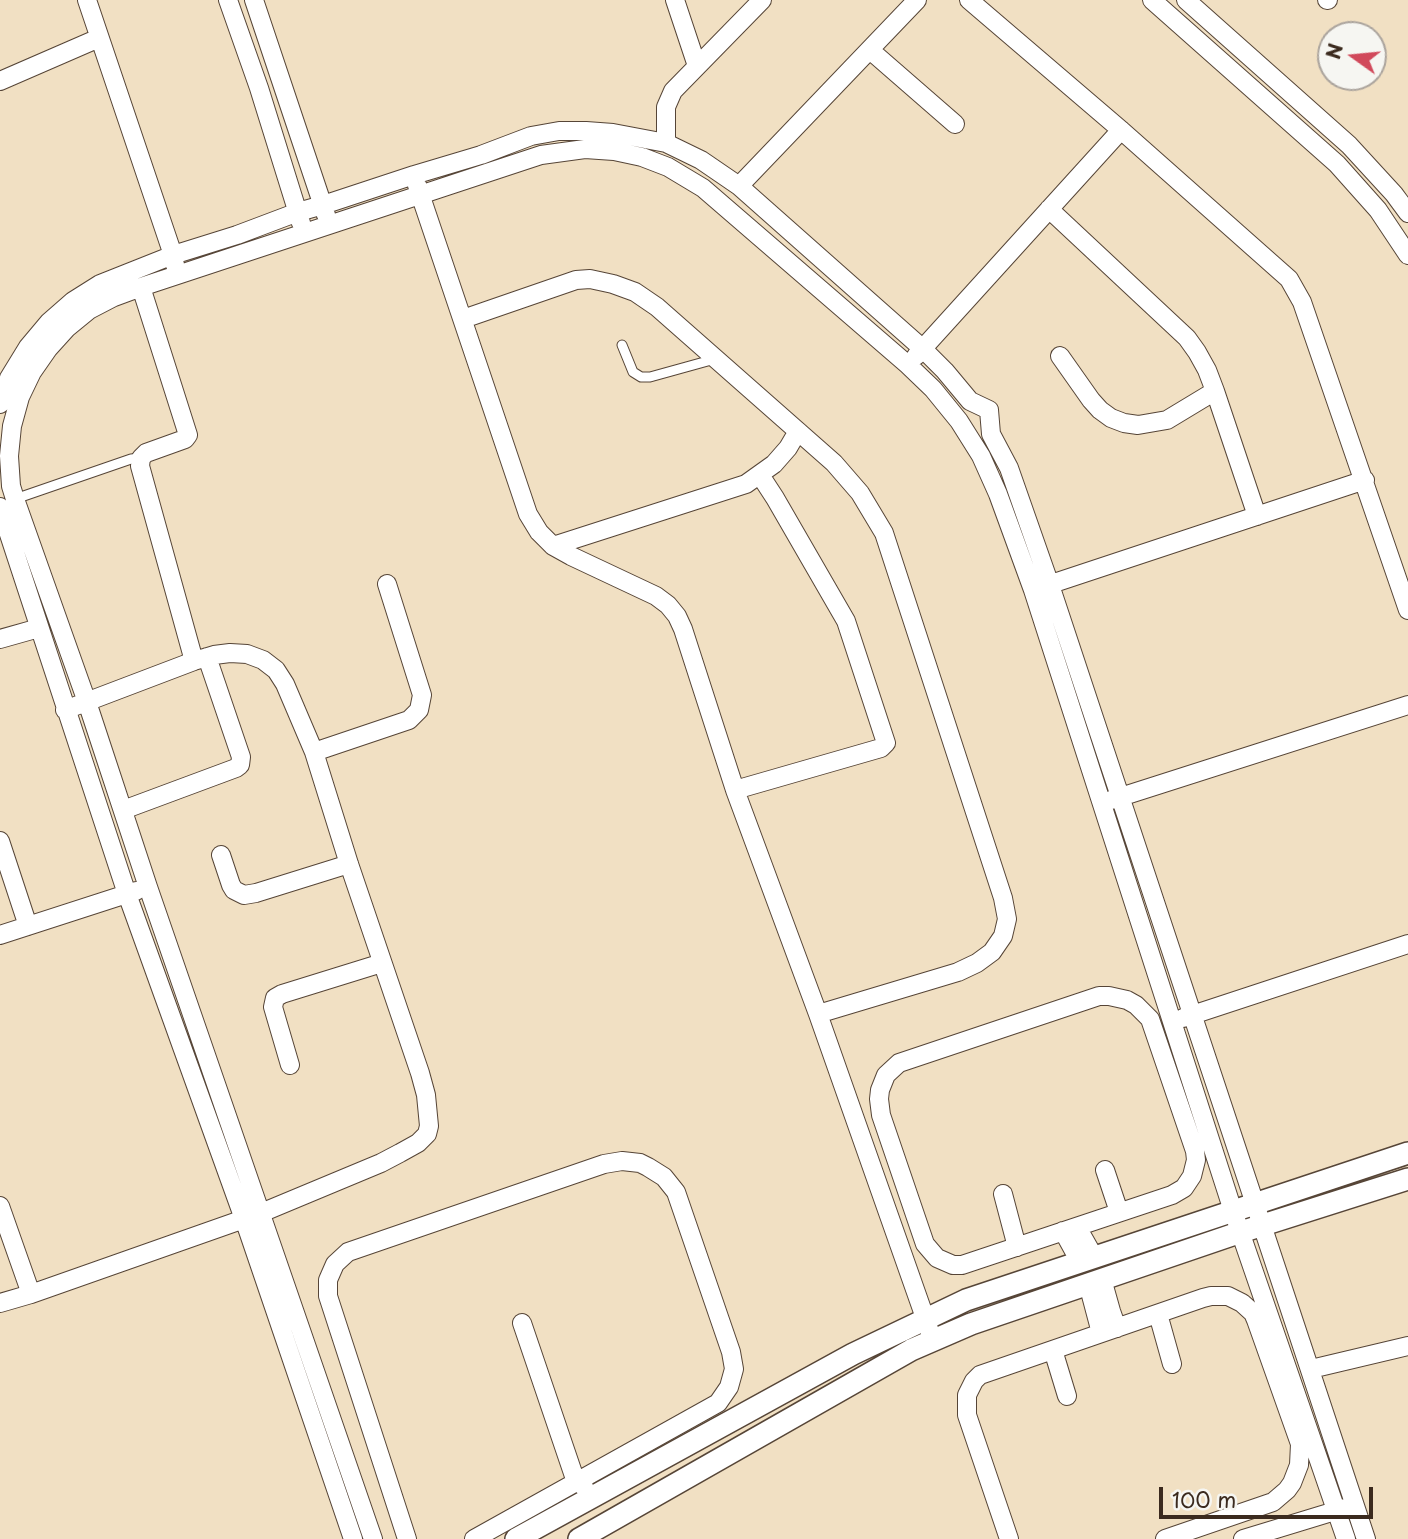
<!DOCTYPE html>
<style>
body{margin:0}
#map{position:relative;width:1408px;height:1539px;overflow:hidden;background:#f1e0c3;font-family:"Playpen Sans",sans-serif}
canvas{display:block}
.north{position:absolute;left:1317px;top:21px;width:70px;height:70px;box-sizing:border-box;background:#f6f6f2;border:2px solid #aba49d;border-radius:50%;rotate:285deg;font-size:19px;font-weight:700;line-height:28px;text-align:center;color:#3b2a1e}
.north::after{content:'';display:block;margin:auto;width:24px;height:32px;background:#d1495b;clip-path:polygon(50% 0,100% 100%,50% 72%,0 100%)}
.scale{position:absolute;left:1159px;top:1487px;width:214px;height:32px;box-sizing:border-box;border:4px solid #3b2a1e;border-top:0;padding-left:9px;font-size:21px;line-height:24px;white-space:nowrap;color:#3b2a1e;-webkit-text-stroke:5px #f6f6f2;paint-order:stroke}
</style>
<div id="map">
<canvas width="1408" height="1539"></canvas>
<div class="north">N</div>
<div class="scale">100 m</div>
</div>
<script>
const ctx = document.querySelector('canvas').getContext('2d');
ctx.lineJoin = 'round';
const poly = rows => new Path2D(rows.map(r => 'M' + r).join(''));
function trace(path, color, width, dash) { ctx.strokeStyle = color; ctx.lineWidth = width; ctx.lineCap = dash ? 'butt' : 'round'; ctx.setLineDash(dash || []); ctx.stroke(path); }
const service = poly([
 [622,345,633,372,641,377,650,377,715,359],
 [15,499,131,459,141,458]
]);
const minor = poly([
 [87,0,173,255,175,265],
 [228,0,259,88,301,223],
 [254,0,326,215],
 [675,0,697,66],
 [969,0,1121,130,1289,279,1302,302,1408,610],
 [1152,0,1337,164,1378,210,1408,255],
 [1186,0,1349,145,1394,194,1408,213],
 [1327,0,1328,0],
 [870,50,955,124],
 [0,81,99,38],
 [666,143,666,107,673,91,762,0],
 [417,185,528,514,539,532,553,546,571,556,656,596,668,605,677,616,683,629,735,790,818,1014,930,1332],
 [739,186,917,0],
 [1049,209,1187,338,1197,352,1207,370,1215,391,1257,516],
 [141,287,188,435,185,439,146,453,141,458,140,466,194,661],
 [463,319,576,280,590,279,613,284,635,292,657,307,834,463,860,493,884,533,1003,898,1007,919,1003,936,992,952,977,963,958,972,818,1014],
 [916,356,1121,130],
 [1060,356,1091,400,1100,410,1111,418,1124,423,1138,425,1167,420,1215,391],
 [0,404,9,378,28,347,49,322,73,301,100,284,173,255,237,235,298,212,323,205,414,175,481,155,531,136,559,131,586,131,613,133,666,143,701,160,739,186,923,349,945,371,970,401,989,410,991,434,1009,468,1050,585,1366,1539],
 [0,507,127,894,244,1219,353,1539],
 [553,546,746,484,774,464,788,448,798,431],
 [1039,588,1365,480],
 [0,639,39,628],
 [314,752,409,720,419,710,422,695,387,584],
 [735,790,881,748,886,743,846,621,775,498,760,475],
 [1111,800,1408,705],
 [123,810,236,768,240,765,241,757,207,657],
 [0,841,28,926],
 [221,855,231,885,234,890,244,895,256,893,349,864],
 [0,935,136,891],
 [1099,996,1109,996,1127,1000,1136,1005,1150,1019,1195,1151,1196,1160,1192,1176,1184,1188,1172,1195,962,1265,953,1265,937,1258,925,1244,881,1115,879,1099,880,1090,886,1075,899,1063,1099,996],
 [1183,1018,1408,944],
 [290,1065,273,1007,275,998,282,994,382,963],
 [1105,1170,1119,1212],
 [1003,1194,1017,1247],
 [0,1206,31,1294],
 [1077,1227,1094,1257],
 [1063,1231,1080,1262],
 [1102,1279,1111,1311,1117,1328],
 [1088,1284,1101,1333],
 [0,1303,31,1294,261,1213,381,1163,400,1153,418,1143,427,1134,429,1126,426,1095,420,1073,349,864,314,752,285,684,276,670,263,660,247,654,230,653,214,655,194,661,65,710],
 [1158,1314,1172,1364],
 [522,1323,576,1482,578,1481,584,1487],
 [1053,1350,1067,1396],
 [1311,1369,1408,1346],
 [373,1539,148,887,87,702,15,499,11,486,9,456,12,426,20,397,32,372,48,349,67,328,89,310,114,297,141,287,541,155,585,149,614,151,642,157,668,167,703,188,908,365,933,389,959,421,981,456,998,494,1033,590,1233,1211,1346,1539],
 [407,1539,328,1296,328,1280,335,1264,348,1252,604,1164,622,1161,640,1163,648,1167,664,1177,676,1192,731,1352,734,1369,729,1387,718,1403,474,1539],
 [1009,1539,967,1415,967,1395,974,1381,980,1375,1203,1298,1211,1296,1228,1296,1242,1303,1253,1313,1256,1320,1300,1444,1299,1465,1292,1483,1287,1490,1273,1502,1165,1539],
 [1243,1539,1345,1508]
]);
const tertiary = poly([
 [516,1539,853,1354,966,1300,1408,1153],
 [579,1539,911,1350,971,1324,1241,1232,1408,1179]
]);
trace(service, '#564537', 11);
trace(minor, '#564537', 20);
trace(tertiary, '#564537', 24);
trace(service, '#fff', 9);
trace(minor, '#fff', 18);
trace(tertiary, '#fff', 21);
</script>
